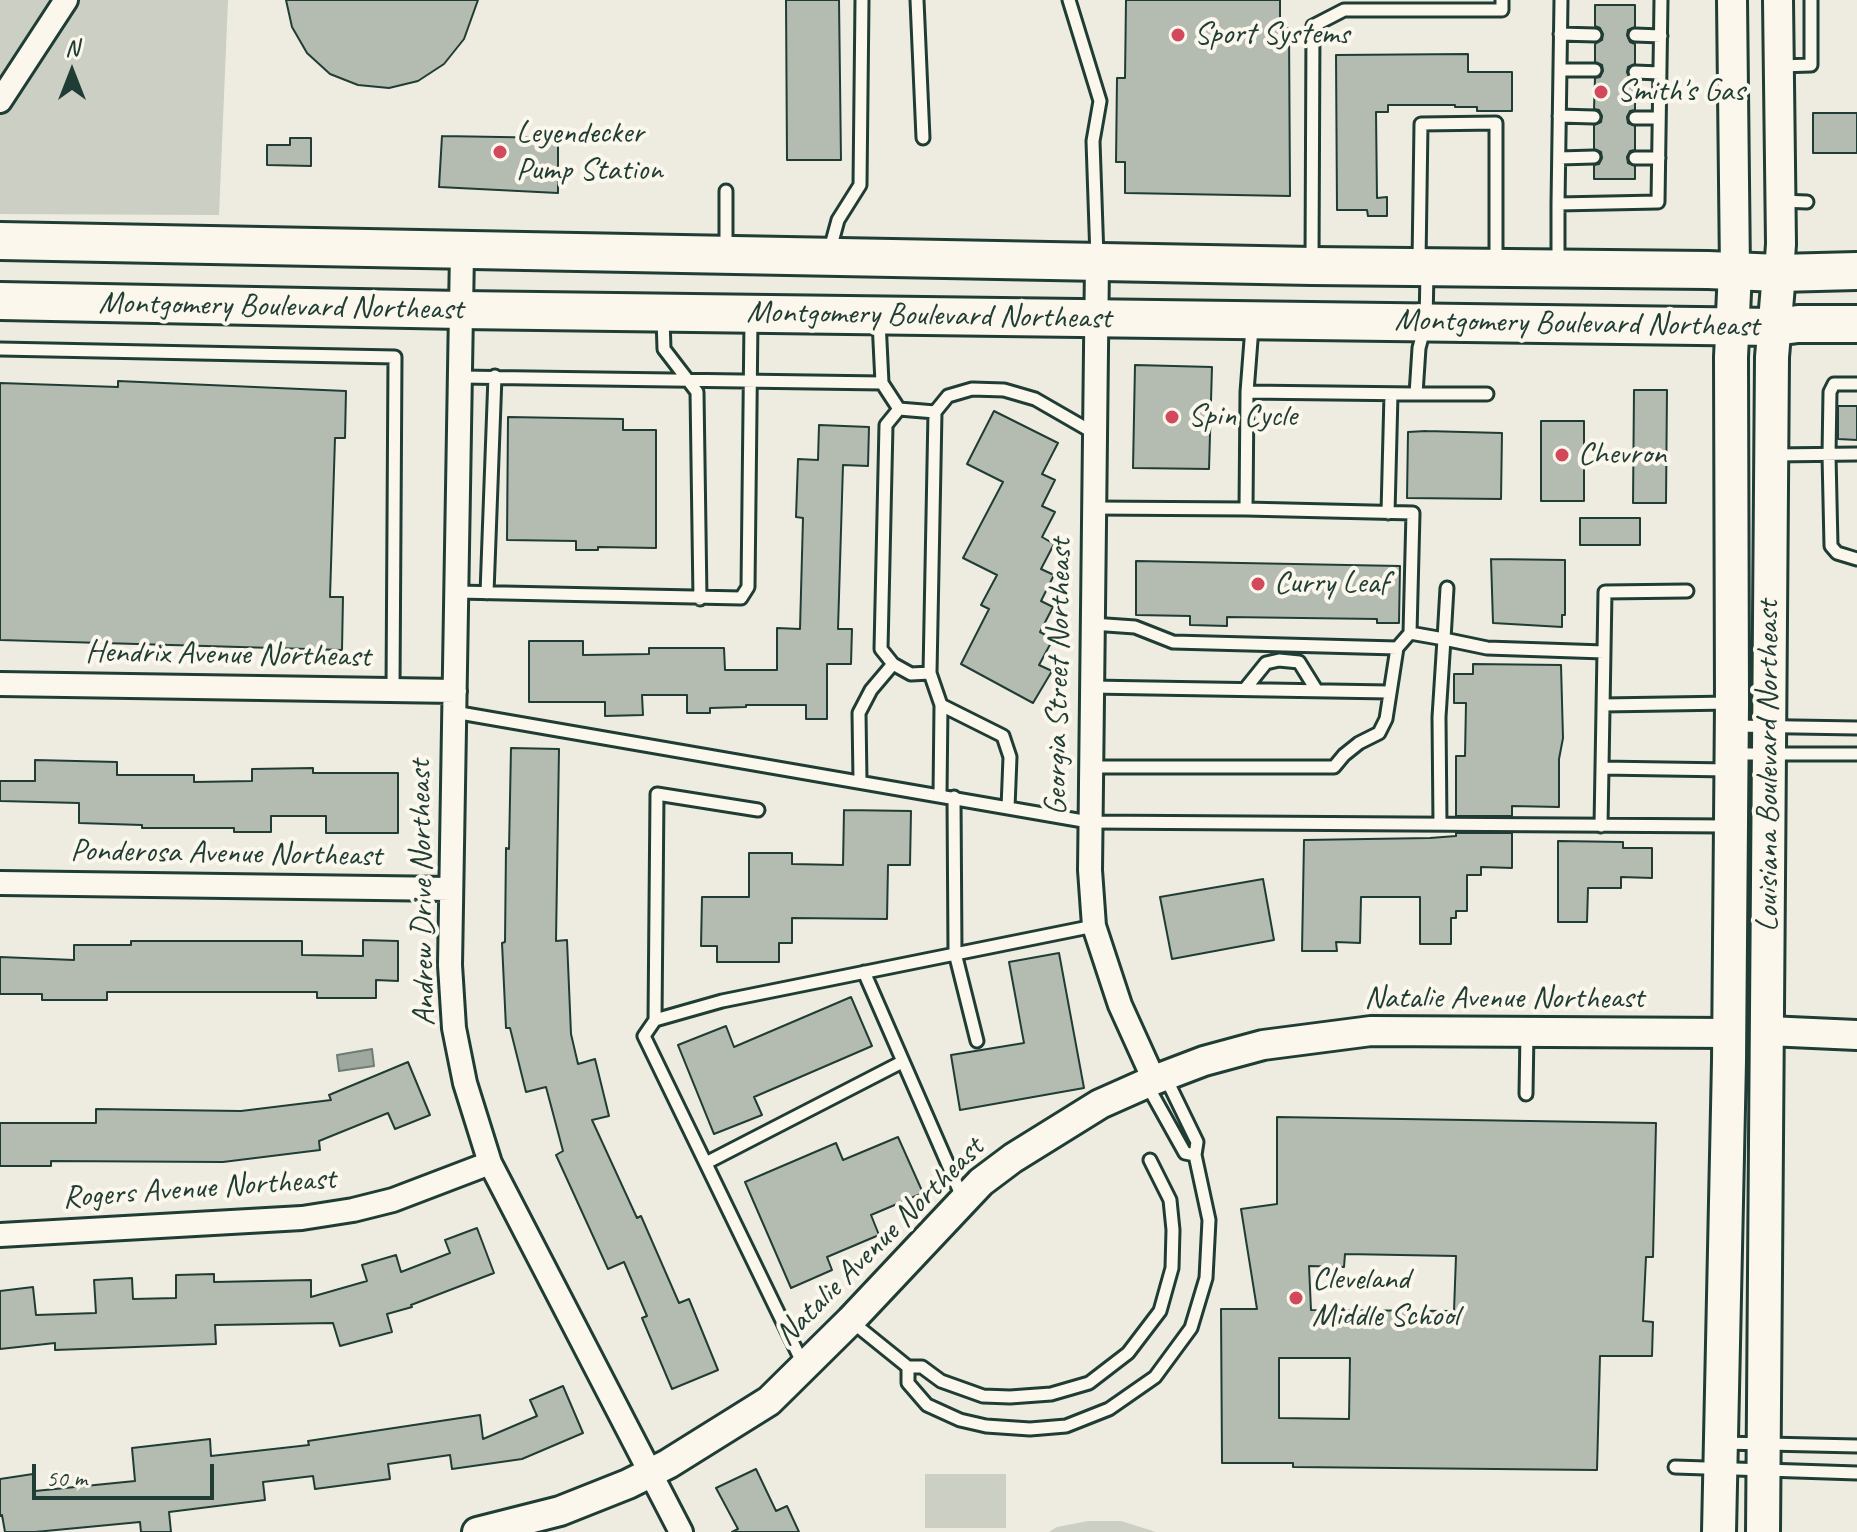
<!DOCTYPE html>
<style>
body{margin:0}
#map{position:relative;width:1857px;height:1532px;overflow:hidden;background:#eeece1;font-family:Caveat,sans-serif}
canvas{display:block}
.north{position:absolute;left:32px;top:32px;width:80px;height:80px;-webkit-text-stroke:6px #fbf7ec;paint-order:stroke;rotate:0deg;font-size:22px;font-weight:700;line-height:32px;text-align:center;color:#1f3d34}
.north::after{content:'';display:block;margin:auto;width:28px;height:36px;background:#1f3d34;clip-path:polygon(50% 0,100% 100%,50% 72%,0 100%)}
.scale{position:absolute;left:32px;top:1464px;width:182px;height:36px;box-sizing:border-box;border:4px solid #1f3d34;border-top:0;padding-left:10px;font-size:24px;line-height:28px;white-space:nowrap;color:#1f3d34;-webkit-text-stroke:6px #fbf7ec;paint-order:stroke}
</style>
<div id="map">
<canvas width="1857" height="1532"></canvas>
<div class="north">N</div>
<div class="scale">50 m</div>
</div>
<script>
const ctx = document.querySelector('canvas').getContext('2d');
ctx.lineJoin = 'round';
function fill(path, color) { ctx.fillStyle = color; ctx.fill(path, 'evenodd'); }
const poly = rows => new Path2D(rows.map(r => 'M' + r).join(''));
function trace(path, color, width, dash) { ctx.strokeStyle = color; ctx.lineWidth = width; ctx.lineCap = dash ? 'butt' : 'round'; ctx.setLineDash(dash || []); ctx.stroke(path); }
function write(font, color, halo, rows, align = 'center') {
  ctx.font = font + ' Caveat,sans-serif'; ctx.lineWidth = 8; ctx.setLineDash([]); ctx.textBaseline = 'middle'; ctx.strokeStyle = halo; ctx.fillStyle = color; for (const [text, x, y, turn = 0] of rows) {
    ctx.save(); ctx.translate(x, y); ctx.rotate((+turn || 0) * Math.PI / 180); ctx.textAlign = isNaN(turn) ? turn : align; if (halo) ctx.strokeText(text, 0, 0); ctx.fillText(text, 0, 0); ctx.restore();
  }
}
fill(poly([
 [0,0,228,0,219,215,0,214],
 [925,1474,1006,1474,1006,1528,925,1528],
 [1088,1521,1121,1521,1156,1532,1049,1532,1057,1527]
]), '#cbcfc4');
const water = poly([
 [372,1049,374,1066,339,1071,337,1055,372,1049]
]);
fill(water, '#9fa89f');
trace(water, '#6c7d74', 2);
const building = poly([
 [286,0,478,0,464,39,444,64,418,81,389,88,358,85,330,74,307,53,292,27,286,0],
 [786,0,839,0,841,160,787,160,786,0],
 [1126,0,1280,0,1280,28,1289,28,1290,196,1125,193,1125,162,1116,162,1117,78,1125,78,1126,0],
 [1595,5,1635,5,1635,27,1628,30,1627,35,1630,42,1635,44,1635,64,1628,67,1627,72,1630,79,1635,80,1635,110,1630,111,1627,117,1628,123,1635,126,1635,150,1630,151,1627,157,1628,163,1635,166,1635,179,1594,179,1594,165,1599,164,1602,158,1601,152,1594,149,1594,125,1601,122,1602,116,1599,110,1594,109,1595,78,1600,77,1603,71,1602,65,1595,62,1595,44,1602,40,1603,34,1600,28,1595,26,1595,5],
 [1468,54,1468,72,1512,72,1512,111,1477,111,1477,107,1455,107,1455,105,1388,105,1388,112,1376,112,1377,198,1387,197,1387,216,1368,216,1367,210,1337,210,1336,55,1468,54],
 [1813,113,1857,113,1857,153,1813,153,1813,113],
 [442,136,558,138,558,193,439,187,442,136],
 [290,138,311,138,311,166,267,165,267,145,290,145,290,138],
 [1135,365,1212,367,1209,469,1133,468,1135,365],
 [118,381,346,391,345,438,335,438,330,597,343,597,342,650,0,640,0,383,118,387,118,381],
 [1634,390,1667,390,1666,503,1633,503,1634,390],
 [1838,406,1857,406,1857,440,1838,439,1838,406],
 [994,411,1058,443,1042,474,1055,480,1042,506,1055,512,1042,537,1054,544,1041,569,1054,575,1041,601,1053,607,1040,632,1053,639,1039,665,1052,671,1033,703,961,664,989,609,981,605,997,575,963,558,1003,482,967,464,994,411],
 [508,417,623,419,623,430,656,430,656,548,598,547,598,550,576,550,576,541,507,540,508,417],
 [1541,421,1584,421,1584,501,1541,501,1541,421],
 [819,425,869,427,868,466,843,465,838,629,852,629,851,664,827,664,827,719,806,719,806,705,746,705,746,707,710,708,710,713,687,713,687,695,642,695,643,715,605,716,605,702,529,702,529,641,583,641,583,655,649,654,649,648,724,648,725,670,777,670,777,628,800,629,803,518,796,517,798,459,818,460,819,425],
 [1426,431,1502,433,1501,499,1407,498,1408,432,1426,431],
 [1580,518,1640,518,1640,545,1580,545,1580,518],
 [1491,559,1565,560,1565,615,1562,615,1562,627,1493,623,1491,559],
 [1136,561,1400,566,1399,623,1377,623,1377,619,1227,617,1227,626,1190,625,1190,616,1136,615,1136,561],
 [1473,664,1561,665,1563,738,1559,759,1559,807,1512,806,1512,816,1456,816,1456,756,1465,756,1466,703,1454,703,1454,674,1473,674,1473,664],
 [511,748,559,749,556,941,567,940,571,1034,578,1064,595,1059,609,1116,592,1120,637,1218,641,1216,679,1303,689,1299,718,1370,672,1389,642,1318,647,1316,624,1262,608,1269,556,1155,563,1151,546,1087,526,1092,510,1028,506,1028,502,943,505,942,506,848,509,849,511,748],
 [35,760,117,762,117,775,194,775,194,782,252,781,252,769,313,768,313,773,398,773,398,833,326,833,326,816,271,816,271,832,234,832,234,828,142,828,142,825,79,823,79,803,0,801,0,781,35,781,35,760],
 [844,810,911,811,910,865,888,865,887,919,792,918,792,943,779,943,779,962,717,962,717,946,701,946,702,897,749,897,749,853,792,853,792,864,843,865,844,810],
 [1456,833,1512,833,1512,868,1481,867,1481,875,1467,875,1467,911,1456,911,1456,918,1451,918,1451,944,1420,944,1420,897,1361,897,1360,943,1336,942,1337,951,1302,951,1304,840,1430,838,1456,836,1456,833],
 [1558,841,1623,842,1623,848,1652,848,1652,878,1621,877,1621,888,1588,888,1587,922,1558,922,1558,841],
 [1263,879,1274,940,1172,959,1160,897,1263,879],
 [363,940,398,941,398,981,376,980,376,998,317,998,317,992,107,992,107,1000,42,1000,42,994,0,994,0,957,74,960,74,945,131,945,131,941,302,941,302,955,363,956,363,940],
 [1059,953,1084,1088,960,1110,951,1055,1024,1043,1009,962,1059,953],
 [851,997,872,1046,754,1097,762,1115,714,1134,678,1045,726,1026,734,1047,851,997],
 [408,1062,430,1115,395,1129,388,1113,319,1141,320,1150,223,1162,51,1161,51,1166,0,1166,0,1123,96,1123,96,1109,241,1111,331,1100,329,1095,408,1062],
 [1277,1117,1656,1123,1653,1257,1646,1257,1643,1321,1653,1322,1652,1356,1600,1356,1597,1470,1293,1467,1293,1463,1222,1463,1221,1309,1257,1309,1241,1209,1277,1204,1277,1117],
 [1345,1254,1456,1256,1454,1311,1311,1310,1309,1266,1344,1267,1345,1254],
 [1279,1358,1350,1358,1349,1419,1279,1418,1279,1358],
 [898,1137,923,1193,871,1215,879,1235,827,1257,832,1270,791,1288,745,1182,836,1143,843,1160,898,1137],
 [477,1228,494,1273,411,1305,412,1307,387,1314,392,1332,340,1346,333,1323,215,1325,216,1344,55,1350,55,1343,0,1349,0,1291,33,1287,36,1315,96,1313,94,1280,132,1278,133,1299,176,1298,176,1275,214,1274,214,1282,311,1280,311,1297,367,1281,362,1265,396,1255,401,1272,450,1253,445,1240,477,1228],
 [563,1386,583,1433,522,1459,452,1469,450,1455,388,1464,390,1479,315,1489,313,1476,263,1482,265,1500,169,1512,171,1532,141,1532,140,1522,35,1532,5,1532,2,1515,0,1516,0,1479,33,1474,35,1491,135,1481,132,1448,210,1439,211,1456,309,1445,308,1441,480,1415,483,1439,537,1416,530,1400,563,1386],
 [756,1469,776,1511,787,1506,799,1532,732,1532,738,1529,716,1488,756,1469]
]);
fill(building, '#b4bbb0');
trace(building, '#1f3d34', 2);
const service = poly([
 [917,0,923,138],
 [1069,0,1100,101,1093,141,1097,258],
 [1560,34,1595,35],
 [1635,35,1661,36],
 [1780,66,1811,65,1811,0],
 [1560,70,1595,70],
 [1635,72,1660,73],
 [1559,116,1594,117],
 [1635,118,1659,118],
 [1559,158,1594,157],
 [1635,158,1659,158],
 [726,191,726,250],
 [1781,201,1807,202],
 [1558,204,1561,0],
 [829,253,838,220,860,185,862,0],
 [1312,262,1313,26,1344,10,1502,10,1502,0],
 [1419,262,1421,124,1496,123,1496,264],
 [1558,265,1558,204,1658,202,1661,0],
 [663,318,664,349,697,392,700,599],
 [0,349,395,357,393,689],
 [460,377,882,383,879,321],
 [882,383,899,409,935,412,948,396,972,389,1004,390,1035,399,1094,433],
 [1857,384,1834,384,1830,392,1829,455,1831,546,1837,553,1857,559],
 [1247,392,1416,394,1419,348,1426,322,1427,272],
 [1416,394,1487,394],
 [899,409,886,425,881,649,893,664,911,674,930,673,935,412],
 [1774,455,1857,454],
 [1093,508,1246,509,1247,392,1252,327],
 [1246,509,1413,513,1410,633,1397,648],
 [1388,513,1391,394],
 [457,592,741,598,748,587,751,320],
 [487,593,495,376],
 [1410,633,1444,639,1447,588],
 [930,673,941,705,940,795],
 [1091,687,1389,692],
 [1245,689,1266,663,1279,660,1299,662,1317,691],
 [941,705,1003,736,1010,757,1008,808],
 [1603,705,1731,703],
 [454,712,1089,822,1728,826],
 [1734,726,1857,728],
 [1735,754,1857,754],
 [1091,767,1334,767,1344,755,1359,743,1379,733,1386,719,1397,648,1173,642,1135,627,1092,624],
 [1602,768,1729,770],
 [860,781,859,713,871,690,893,664],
 [954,797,955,953,977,1041],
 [1440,824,1439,717,1444,639,1487,648,1604,652],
 [1601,826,1605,592,1687,591],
 [864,972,963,1199],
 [655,1020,657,794,758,810],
 [1165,1076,1197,1142,1195,1155],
 [1526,1094,1527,1032],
 [706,1163,902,1062],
 [851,1321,908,1367,908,1383,927,1405,960,1420,986,1426,1030,1429,1066,1426,1109,1409,1155,1377,1191,1328,1206,1278,1209,1220,1195,1155,1185,1153,1146,1083],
 [804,1366,644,1036,655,1020,722,1001,1094,926],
 [908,1367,922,1367,941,1381,983,1396,1010,1397,1051,1394,1089,1383,1128,1353,1160,1311,1172,1268,1173,1230,1170,1200,1150,1160],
 [1722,1443,1857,1446],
 [1675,1467,1857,1473]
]);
const minor = poly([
 [0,101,66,0],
 [462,251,450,965,454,1028,465,1083,490,1163,681,1532],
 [1097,263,1090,870,1094,926,1120,1005,1154,1080],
 [0,684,455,691],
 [0,883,451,889],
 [0,1235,302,1218,353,1210,393,1200,490,1163]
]);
const tertiary = poly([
 [1732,0,1735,271],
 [1778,0,1781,244,1779,273],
 [1768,1031,1857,1035],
 [477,1532,560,1511,628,1484,668,1464,769,1401,851,1320,981,1182,1013,1158,1100,1104,1154,1080,1204,1061,1263,1045,1371,1031,1729,1033]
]);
const secondary = poly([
 [1719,1532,1729,1061,1732,703,1731,357,1735,271],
 [1763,1532,1772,357,1779,273]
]);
const primary = poly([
 [0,241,1312,266,1708,270,1779,273,1857,271],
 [0,301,461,310,1775,327,1798,324,1857,324]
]);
trace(service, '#1f3d34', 17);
trace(minor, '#1f3d34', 28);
trace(tertiary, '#1f3d34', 34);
trace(secondary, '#1f3d34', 38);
trace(primary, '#1f3d34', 42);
trace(service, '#fbf7ec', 11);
trace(minor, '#fbf7ec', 22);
trace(tertiary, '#fbf7ec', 28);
trace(secondary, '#fbf7ec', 32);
trace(primary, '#fbf7ec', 36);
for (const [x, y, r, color] of [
 [1178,35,8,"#d1495b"],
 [1601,92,8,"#d1495b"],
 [500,152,8,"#d1495b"],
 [1172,417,8,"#d1495b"],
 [1562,455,8,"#d1495b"],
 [1258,584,8,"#d1495b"],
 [1296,1298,8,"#d1495b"]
]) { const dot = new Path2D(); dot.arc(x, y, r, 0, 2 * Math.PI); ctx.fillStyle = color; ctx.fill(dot); trace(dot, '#fbf7ec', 3); }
write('32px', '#1f3d34', '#fbf7ec', [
 ["Sport Systems",1194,35],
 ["Smith's Gas",1617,92],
 ["Leyendecker",516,134],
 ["Pump Station",516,171],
 ["Spin Cycle",1188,417],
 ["Chevron",1578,455],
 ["Curry Leaf",1274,584],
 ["Cleveland",1312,1280],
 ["Middle School",1312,1317]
], 'left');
write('32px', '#1f3d34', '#fbf7ec', [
 ["Montgomery Boulevard Northeast",281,307,1],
 ["Montgomery Boulevard Northeast",929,316,1],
 ["Montgomery Boulevard Northeast",1577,324,1],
 ["Hendrix Avenue Northeast",228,655,1],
 ["Georgia Street Northeast",1059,677,-89],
 ["Louisiana Boulevard Northeast",1769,766,-90],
 ["Ponderosa Avenue Northeast",226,854,1],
 ["Andrew Drive Northeast",423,893,-91],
 ["Natalie Avenue Northeast",1504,999],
 ["Rogers Avenue Northeast",199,1189,-4],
 ["Natalie Avenue Northeast",880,1242,-45]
]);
</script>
